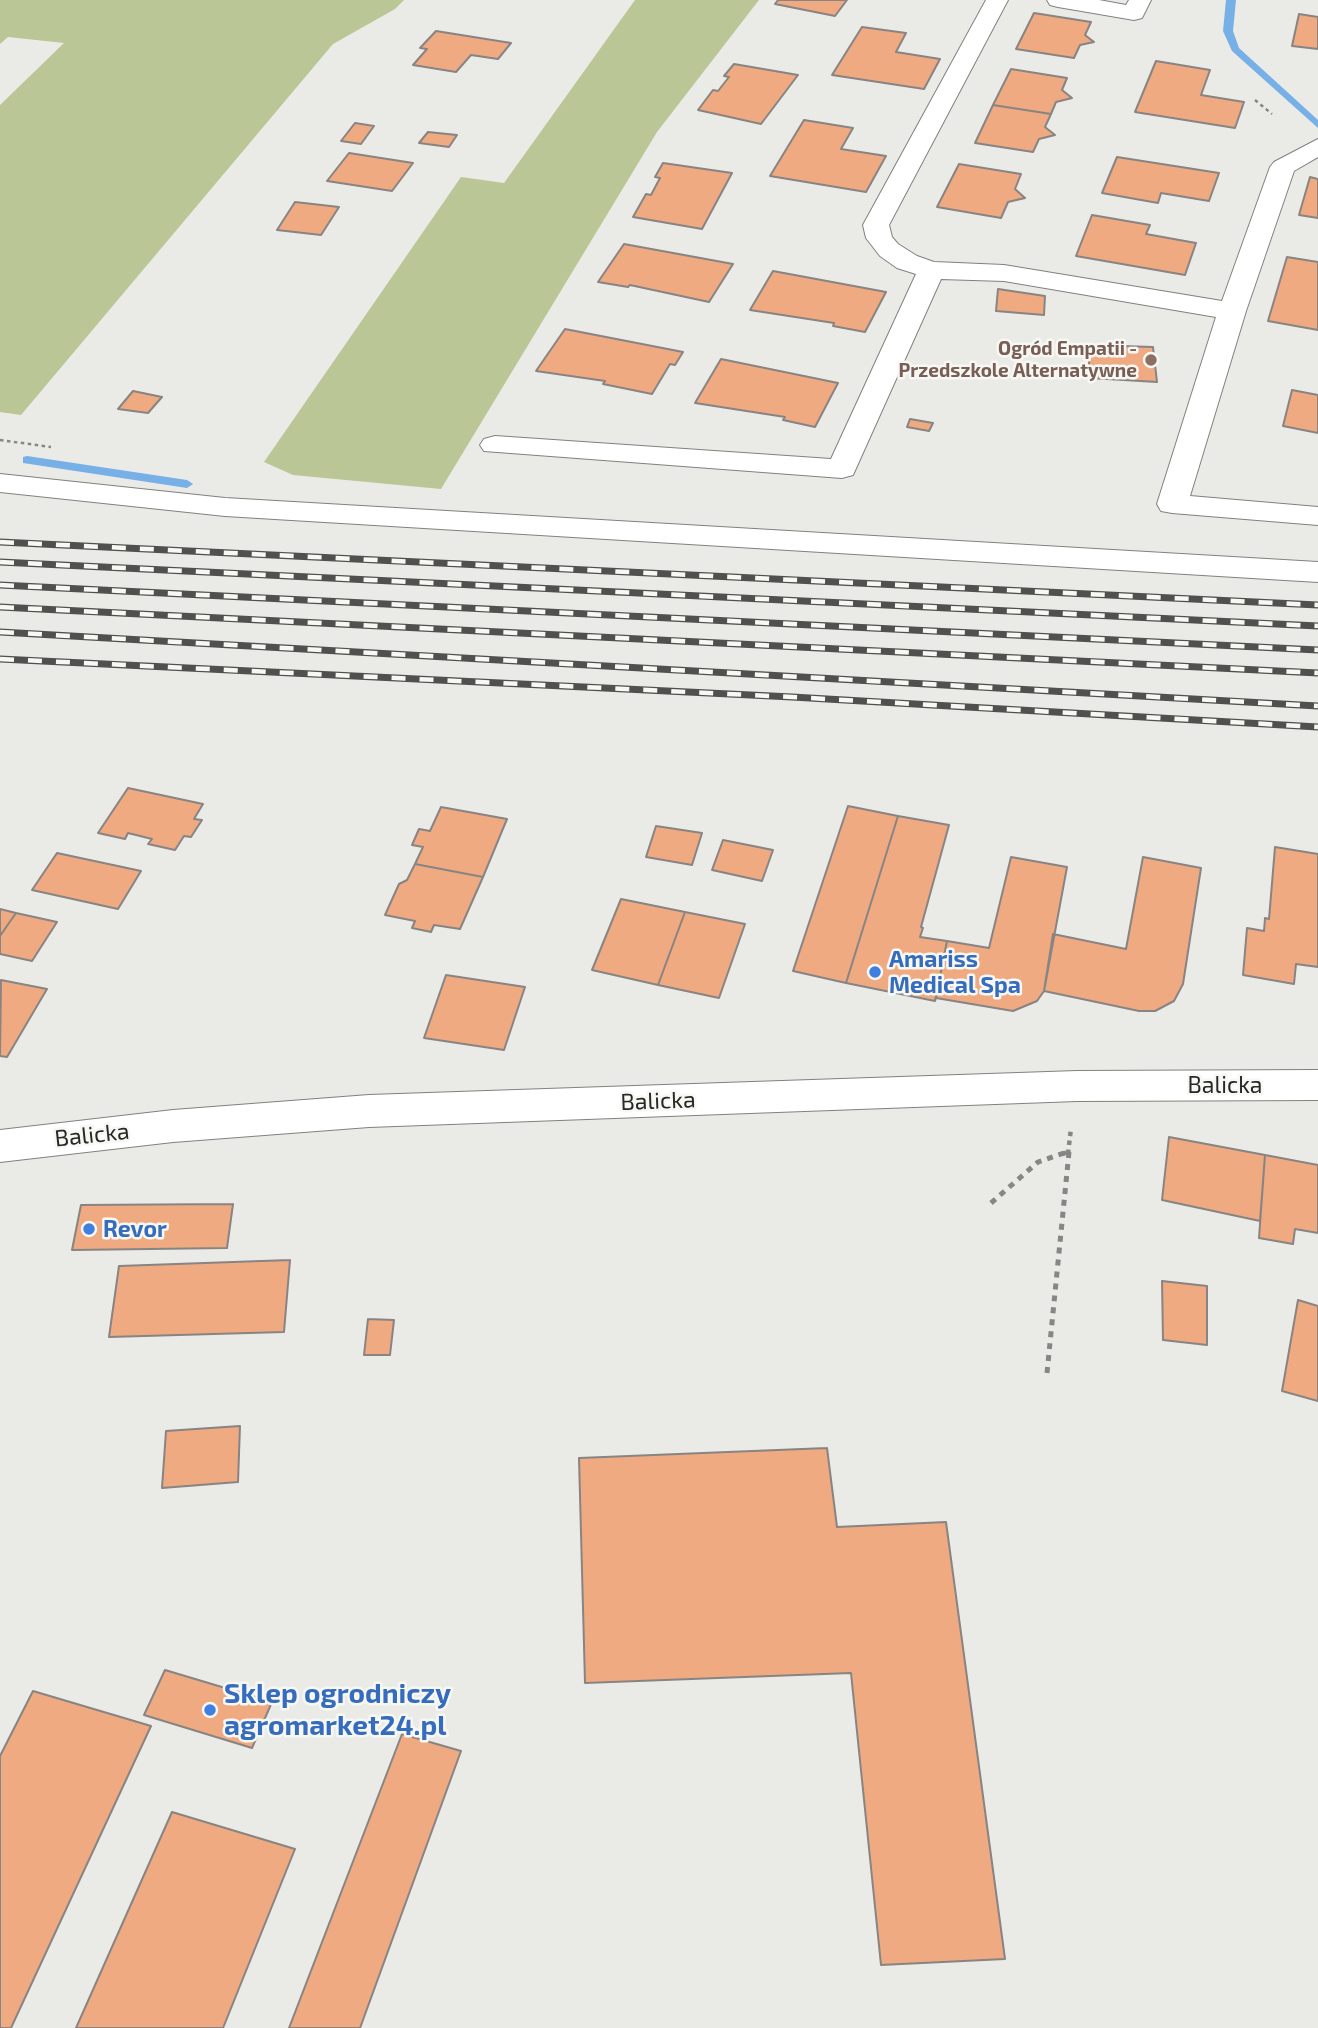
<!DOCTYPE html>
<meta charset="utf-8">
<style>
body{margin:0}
canvas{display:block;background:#eaeae6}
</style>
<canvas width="1318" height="2028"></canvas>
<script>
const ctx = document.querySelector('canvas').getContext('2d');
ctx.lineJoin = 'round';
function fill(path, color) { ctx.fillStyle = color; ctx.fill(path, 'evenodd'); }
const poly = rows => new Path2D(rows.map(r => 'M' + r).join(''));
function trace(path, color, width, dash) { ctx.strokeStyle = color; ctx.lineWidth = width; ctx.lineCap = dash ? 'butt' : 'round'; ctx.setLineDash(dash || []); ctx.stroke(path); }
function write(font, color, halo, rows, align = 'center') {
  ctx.font = font + ' "Exo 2",sans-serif'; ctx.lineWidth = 5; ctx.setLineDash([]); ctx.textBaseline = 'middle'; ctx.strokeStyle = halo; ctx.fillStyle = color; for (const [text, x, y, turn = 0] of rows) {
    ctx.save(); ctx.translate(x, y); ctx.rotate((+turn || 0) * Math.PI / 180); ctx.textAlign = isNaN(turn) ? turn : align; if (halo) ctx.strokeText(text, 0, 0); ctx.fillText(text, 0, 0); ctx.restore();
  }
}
fill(poly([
 [0,0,404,0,395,9,333,44,21,415,0,412,0,105,64,43,8,37,0,44],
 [635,0,759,0,657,132,441,489,293,475,264,462,461,177,504,183]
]), '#bbc697');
fill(poly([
 [1226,0,1236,0,1233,31,1239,48,1318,120,1318,128,1232,51,1223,31,1226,0],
 [27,456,187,480,193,484,187,488,23,463,23,457,27,456]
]), '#77b0e6');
const building = poly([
 [778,0,847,0,835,16,775,4,778,0],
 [1034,13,1091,22,1085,35,1094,42,1080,45,1074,58,1016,49,1034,13],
 [1299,14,1318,17,1318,49,1292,46,1299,14],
 [862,27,906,33,896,52,940,59,924,89,832,75,862,27],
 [436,31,511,43,498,59,471,55,456,72,413,65,427,49,420,48,436,31],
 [1156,61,1210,70,1201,95,1244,102,1235,128,1135,112,1156,61],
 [734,64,798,75,761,124,698,110,713,90,718,91,729,77,724,76,734,64],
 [1011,69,1067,78,1062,90,1072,98,1056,102,1051,114,993,105,1011,69],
 [993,105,1051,114,1045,127,1055,135,1039,139,1033,152,975,143,993,105],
 [804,120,853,128,841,149,886,156,866,192,770,176,804,120],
 [355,123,374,126,361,144,341,141,355,123],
 [428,132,457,135,449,147,419,143,428,132],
 [349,153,413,163,392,191,327,181,349,153],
 [1117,157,1219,173,1209,201,1161,193,1158,203,1102,193,1117,157],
 [663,163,732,173,702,229,633,217,646,194,651,195,660,178,655,177,663,163],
 [959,164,1021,174,1015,189,1025,198,1008,202,1001,218,937,207,959,164],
 [1310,177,1318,179,1318,218,1299,215,1310,177],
 [295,202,339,207,321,235,277,230,295,202],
 [1092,215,1150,225,1146,234,1196,243,1185,275,1076,256,1092,215],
 [624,244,733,264,709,302,630,285,628,287,598,282,624,244],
 [1287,257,1318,262,1318,330,1268,321,1287,257],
 [773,271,886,292,865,332,833,326,834,323,750,310,773,271],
 [998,289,1045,296,1044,315,996,311,998,289],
 [565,329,683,352,675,365,670,364,652,394,603,384,605,381,536,371,565,329],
 [1088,345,1153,347,1157,382,1090,378,1088,345],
 [721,359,838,383,815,427,783,420,785,417,695,403,721,359],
 [1292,390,1318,395,1318,433,1283,426,1292,390],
 [133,391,162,397,148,413,118,409,133,391],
 [910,419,933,423,929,431,907,427,910,419],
 [128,788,203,804,194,819,202,820,191,837,184,836,175,850,148,844,152,839,128,833,125,839,98,833,128,788],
 [848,806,898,816,846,983,793,971,848,806],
 [441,807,507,819,483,877,415,864,423,847,412,845,419,829,430,831,441,807],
 [898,816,949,825,921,927,923,928,920,937,947,941,935,1001,846,983,898,816],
 [656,826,702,833,692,865,646,857,656,826],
 [723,840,773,850,762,881,712,870,723,840],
 [1275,847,1318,854,1318,967,1296,964,1294,984,1243,975,1247,928,1264,931,1265,918,1269,919,1275,847],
 [57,853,141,871,118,909,32,890,57,853],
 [1011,857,1067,867,1044,991,1037,1001,1013,1011,936,998,947,941,989,948,1011,857],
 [1143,857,1201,868,1183,984,1174,1001,1155,1011,1139,1011,1044,991,1053,934,1126,949,1143,857],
 [415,864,483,877,460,929,434,925,431,932,412,928,415,921,385,915,399,884,407,880,415,864],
 [621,899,685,912,658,985,592,970,621,899],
 [0,909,16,913,0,936,0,909],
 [685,912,745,924,719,998,658,985,685,912],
 [16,913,57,922,32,961,0,954,0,936,16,913],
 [446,975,525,987,504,1050,424,1038,446,975],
 [1,980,47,989,7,1057,0,1056,1,980],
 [1169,1137,1265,1155,1260,1221,1162,1200,1169,1137],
 [1265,1155,1318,1165,1318,1233,1295,1229,1293,1244,1259,1238,1265,1155],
 [233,1204,227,1248,72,1250,81,1205,233,1204],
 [290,1260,284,1332,109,1337,119,1266,290,1260],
 [1162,1281,1207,1286,1207,1345,1163,1340,1162,1281],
 [1298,1300,1318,1306,1318,1401,1282,1391,1298,1300],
 [368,1319,394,1320,390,1355,364,1355,368,1319],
 [240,1426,238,1482,162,1488,166,1431,240,1426],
 [827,1448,837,1527,946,1522,1005,1959,881,1965,851,1673,585,1683,579,1458,827,1448],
 [165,1670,272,1702,252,1748,144,1715,165,1670],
 [33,1691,151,1726,11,2028,0,2028,0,1756,33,1691],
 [402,1734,461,1751,360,2028,289,2028,402,1734],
 [172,1812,295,1849,223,2028,76,2028,172,1812]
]);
fill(building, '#efaa81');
trace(building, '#888483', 2);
const minor = poly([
 [986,0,1008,0,889,225,892,237,898,244,917,256,934,262,1004,265,1222,301,1270,167,1274,162,1318,139,1318,157,1294,171,1246,311,1190,496,1318,507,1318,525,1172,513,1161,511,1157,504,1216,317,1004,281,941,279,853,475,842,478,484,451,480,445,484,439,495,436,831,459,916,274,897,268,880,256,866,238,863,225,986,0],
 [1047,0,1099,0,1126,5,1129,0,1151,0,1142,18,1134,20,1058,7,1050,5,1047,0],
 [0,474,225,498,1318,562,1318,582,225,516,0,492,0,474]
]);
const tertiary = poly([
 [1318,1070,1318,1100,1077,1101,369,1127,173,1142,0,1162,0,1130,173,1110,369,1095,1077,1071,1318,1070]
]);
trace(minor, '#82817e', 2);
trace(tertiary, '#82817e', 2);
trace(poly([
 [1255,100,1272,114],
 [0,440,51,447]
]), '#868684', 2.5, [3.5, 3.5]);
trace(poly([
 [1062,1154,1068,1152],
 [1068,1154,1071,1128]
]), '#868684', 4.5, [4.5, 4.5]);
trace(poly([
 [991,1203,1038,1162,1067,1152],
 [1047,1373,1069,1152]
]), '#868684', 5, [6, 6]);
fill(minor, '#fff');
fill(tertiary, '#fff');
const rail = poly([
 [0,542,1318,605],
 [0,562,1318,626],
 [0,585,1318,650],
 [0,607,1318,673],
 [0,632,1318,706],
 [0,659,792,697,1318,727]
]);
trace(rail, '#50504e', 7);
trace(rail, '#f7f7f3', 4.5, [14]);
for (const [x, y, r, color] of [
 [1151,360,7,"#8d6e63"],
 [875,972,7,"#3f7fe0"],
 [89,1229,7,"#3f7fe0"],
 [210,1710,7,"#3f7fe0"]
]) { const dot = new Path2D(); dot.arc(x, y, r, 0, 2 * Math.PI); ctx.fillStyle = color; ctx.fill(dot); trace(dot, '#f7f7f3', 2.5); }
write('bold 19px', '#785e54', '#f7f7f3', [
 ["Ogród Empatii -",1137,349],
 ["Przedszkole Alternatywne",1137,371]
], 'right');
write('bold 23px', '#366cbe', '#f7f7f3', [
 ["Amariss",889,959],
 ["Medical Spa",889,985],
 ["Revor",103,1229]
], 'left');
write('23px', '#272726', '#f7f7f3', [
 ["Balicka",1225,1085],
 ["Balicka",658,1101,-2],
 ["Balicka",92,1135,-6]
]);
write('bold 28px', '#366cbe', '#f7f7f3', [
 ["Sklep ogrodniczy",224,1694],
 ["agromarket24.pl",224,1726]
], 'left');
</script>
